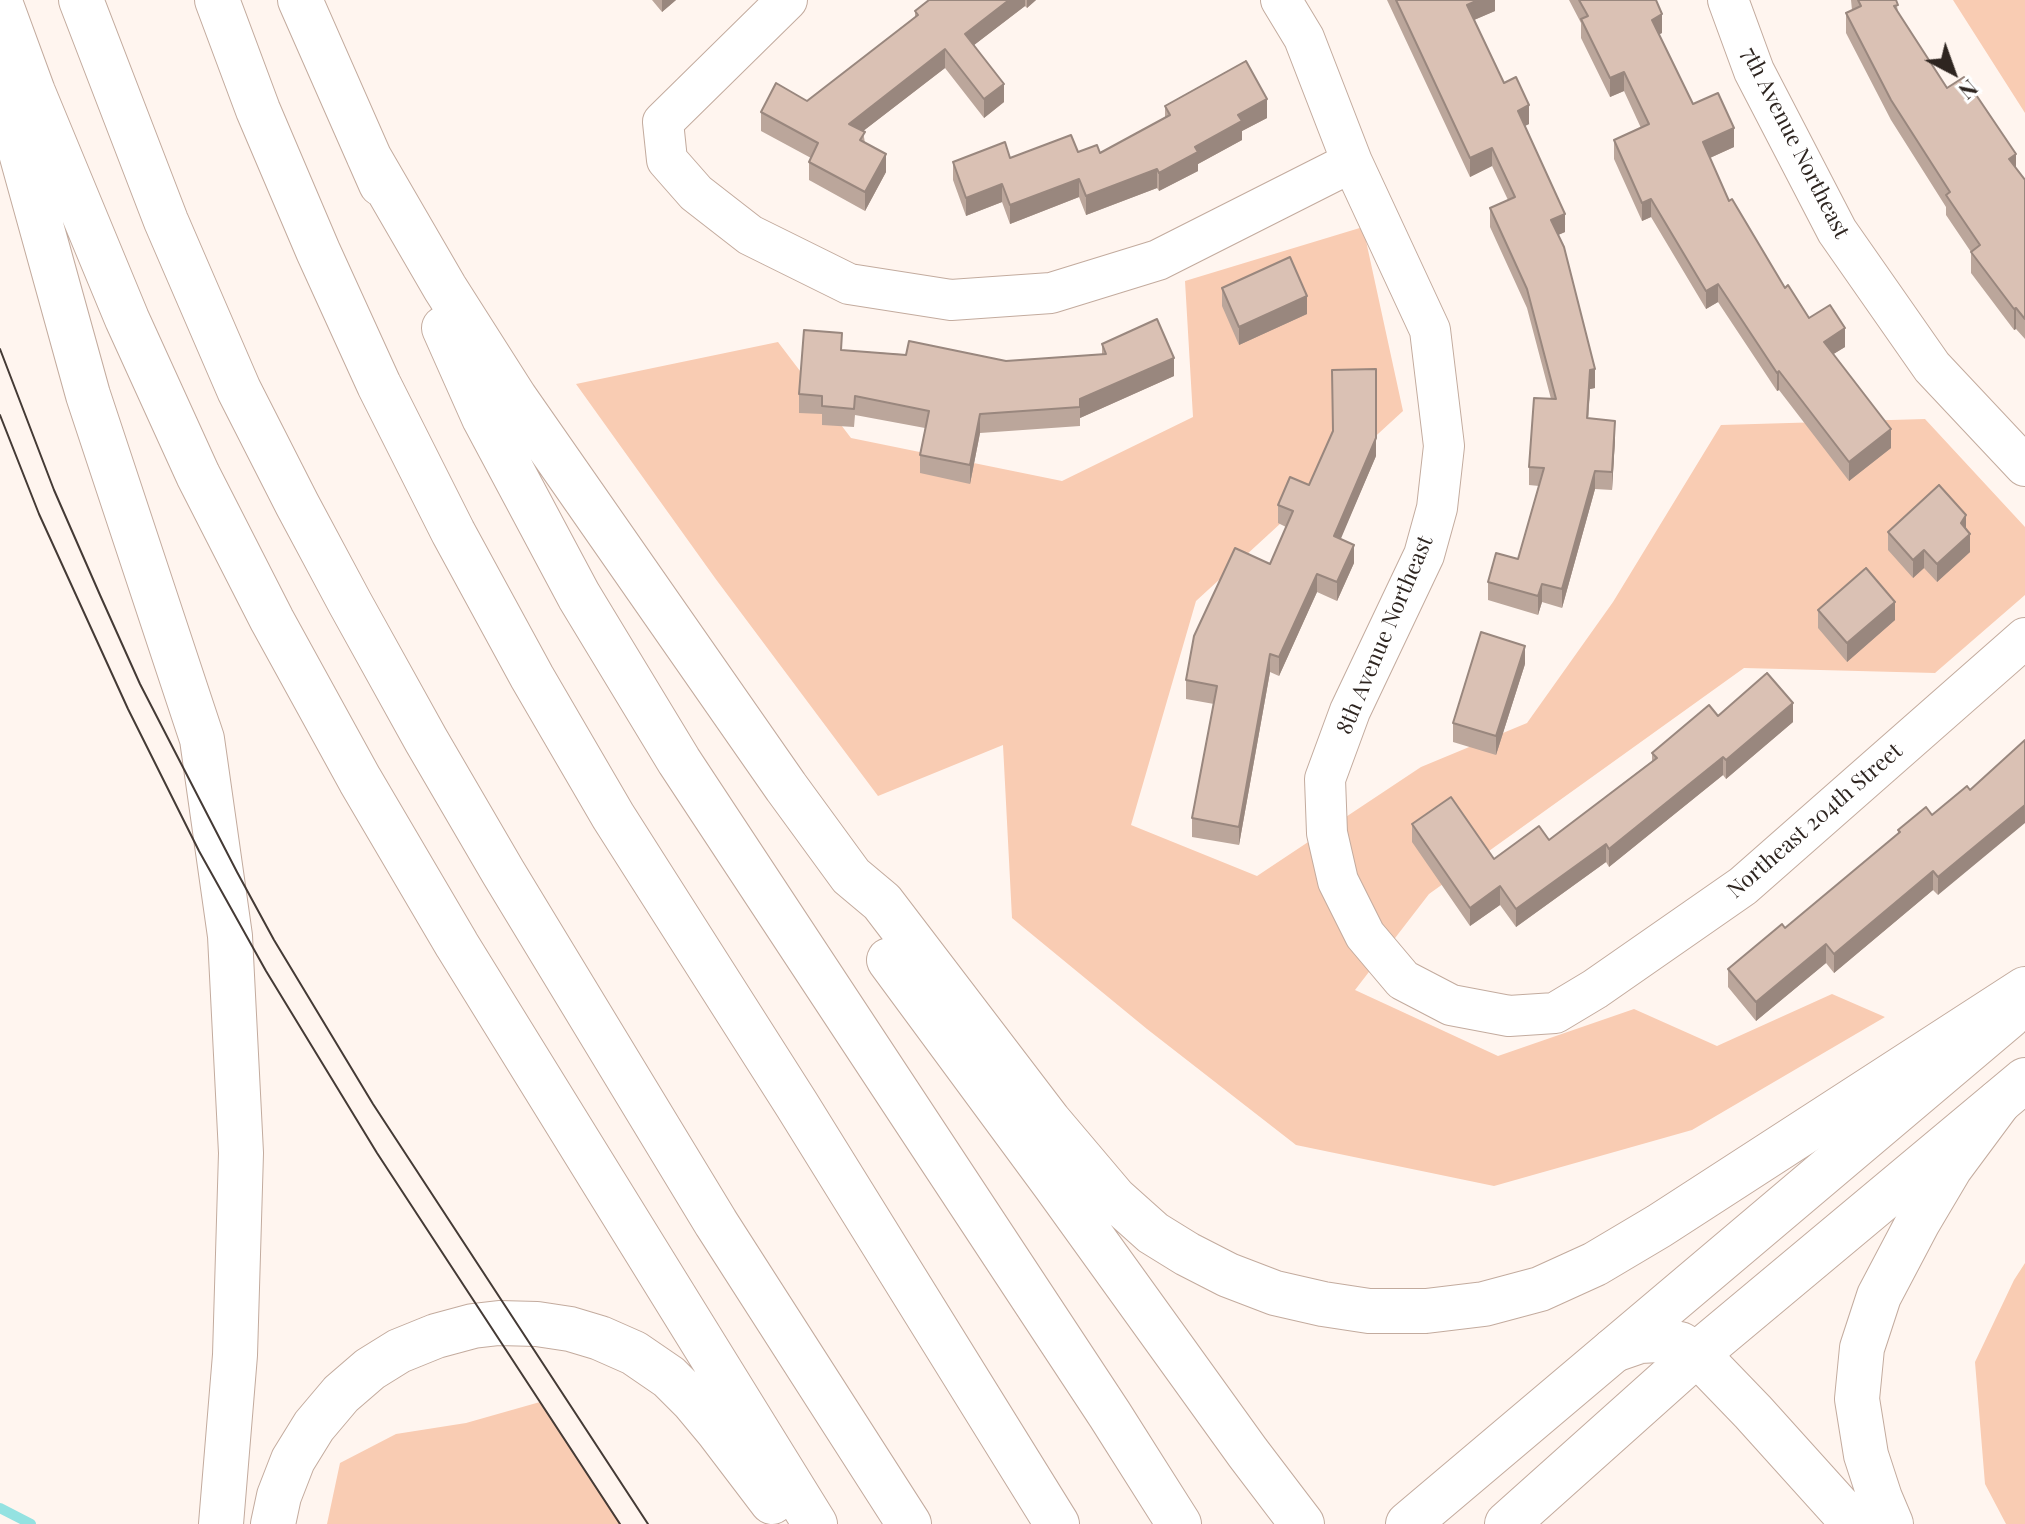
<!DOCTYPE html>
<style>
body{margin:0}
#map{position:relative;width:2025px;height:1524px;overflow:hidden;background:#fff5ef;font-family:"Playfair Display",serif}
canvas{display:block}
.north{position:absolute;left:1913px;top:32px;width:80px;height:80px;-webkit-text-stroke:6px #fff;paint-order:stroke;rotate:139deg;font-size:22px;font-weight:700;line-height:32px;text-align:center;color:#2e2520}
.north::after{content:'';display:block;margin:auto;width:28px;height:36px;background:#2e2520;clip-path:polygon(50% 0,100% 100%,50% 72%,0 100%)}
</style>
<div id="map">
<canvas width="2025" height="1524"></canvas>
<div class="north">N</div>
</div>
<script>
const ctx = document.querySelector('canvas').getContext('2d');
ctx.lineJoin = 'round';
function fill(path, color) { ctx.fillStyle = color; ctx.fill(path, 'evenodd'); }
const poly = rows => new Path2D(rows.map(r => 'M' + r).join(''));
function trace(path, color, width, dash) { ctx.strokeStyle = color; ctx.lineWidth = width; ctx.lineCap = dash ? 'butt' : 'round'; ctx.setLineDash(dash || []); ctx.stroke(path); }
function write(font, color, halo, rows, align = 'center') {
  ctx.font = font + ' "Playfair Display",serif'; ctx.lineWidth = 7; ctx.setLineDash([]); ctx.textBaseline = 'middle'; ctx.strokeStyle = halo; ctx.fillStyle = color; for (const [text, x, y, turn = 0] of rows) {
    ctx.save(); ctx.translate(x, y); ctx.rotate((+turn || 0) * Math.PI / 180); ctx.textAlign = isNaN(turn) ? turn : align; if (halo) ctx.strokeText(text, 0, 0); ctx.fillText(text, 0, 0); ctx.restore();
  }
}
fill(poly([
 [1953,0,2025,0,2025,113],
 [1363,227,1403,411,1196,601,1131,825,1257,876,1421,767,1527,723,1613,602,1721,425,1925,419,2025,527,2025,595,1935,673,1744,668,1429,894,1355,990,1498,1056,1634,1009,1717,1046,1832,994,1885,1017,1692,1130,1494,1186,1296,1145,1147,1029,1012,918,1003,745,878,796,715,578,576,384,778,342,851,438,1062,481,1193,417,1185,281],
 [2025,1263,2025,1524,2006,1524,1985,1484,1975,1362,2014,1280],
 [540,1402,621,1524,327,1524,340,1463,396,1434,466,1423]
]), '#f9ccb3');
trace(poly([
 [0,1508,31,1524]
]), '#94e2e1', 10);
const minor = poly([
 [787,0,663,122,667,160,696,193,750,235,849,284,951,300,1051,293,1158,260,1352,162],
 [1281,0,1304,38,1352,162,1430,330,1444,446,1437,508,1424,555,1350,711,1325,779,1327,833,1338,881,1365,935,1403,980,1451,1005,1509,1016,1555,1013,1595,989,1743,886,2025,638],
 [1728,0,1754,71,1837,231,1932,367,2025,466]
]);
const primary = poly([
 [1408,1524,2008,1017],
 [1507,1524,1697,1354,2025,1080]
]);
const motorway = poly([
 [81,0,166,221,239,390,297,504,350,603,426,740,503,872,716,1223,909,1524],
 [217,0,258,110,318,251,379,385,453,532,532,677,613,816,797,1105,1057,1524],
 [300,0,381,184],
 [0,2,33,92,127,319,198,475,272,620,360,780,457,945,815,1524],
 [0,69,5,95,88,395,202,739,230,936,241,1153,235,1355,221,1524],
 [369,157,445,288,515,398,786,787,851,876,882,902,1049,1121,1115,1199,1153,1233,1187,1254,1228,1275,1275,1293,1323,1304,1369,1311,1426,1311,1484,1304,1540,1289,1595,1264,1659,1226,2025,989],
 [444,328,484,418,579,596,679,761,1110,1415,1179,1524],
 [889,960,1055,1185,1248,1453,1302,1524],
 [1614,1350,1640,1341,1659,1340,1680,1344,1697,1354,1753,1412,1854,1524],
 [273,1524,279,1496,293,1460,314,1426,341,1394,370,1369,399,1351,436,1336,473,1326,499,1323,537,1324,570,1329,600,1338,634,1353,669,1377,693,1401,718,1431,772,1502],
 [1891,1524,1880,1498,1866,1455,1857,1399,1862,1348,1879,1296,1918,1222,1950,1168,1999,1102]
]);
trace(minor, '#c3ab9e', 42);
trace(primary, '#c3ab9e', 46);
trace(motorway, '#c3ab9e', 46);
trace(minor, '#fff', 40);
trace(primary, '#fff', 44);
trace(motorway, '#fff', 44);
trace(poly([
 [0,349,54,490,100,595,140,684,237,872,274,940,373,1104,648,1524],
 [0,415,39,514,128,709,199,851,266,971,377,1153,620,1524]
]), '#443a35', 2);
fill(poly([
 [652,0,676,0,662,12],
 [929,0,1036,0,1027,8,1025,6,974,45,1004,102,984,118,945,68,863,131,865,143,886,172,865,211,809,180,809,162,811,158,761,131,761,112,807,101,915,17,915,11],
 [1387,0,1495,0,1495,11,1474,20,1504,83,1529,124,1525,126,1565,232,1558,235,1595,388,1590,389,1588,418,1615,439,1612,490,1595,489,1562,608,1542,602,1538,615,1488,600,1488,582,1518,559,1539,486,1529,485,1529,467,1551,399,1527,308,1490,227,1490,208,1508,200,1492,166,1470,177],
 [1569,0,1656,0,1662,33,1659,34,1693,104,1734,147,1710,158,1729,201,1785,288,1809,318,1845,347,1833,354,1891,448,1849,481,1779,390,1777,391,1718,302,1706,309,1651,217,1642,221,1614,159,1614,140,1641,128,1624,91,1610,97,1581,38,1581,23],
 [1851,0,1896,0,1898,12,1947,88,2025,180,2025,339,2016,329,2014,330,1971,273,1971,252,1946,215,1946,207,1891,120,1846,33,1846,13,1852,10],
 [1165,106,1267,118,1242,131,1242,140,1198,164,1198,171,1159,191,1157,188,1086,215,1079,197,1010,224,1002,202,966,216,953,180,953,162,1100,153,1165,118],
 [1222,288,1307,314,1239,345,1222,306],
 [1102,344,1174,376,1080,418,1080,426,980,433,970,484,920,473,920,455,925,428,855,415,854,427,822,425,822,414,799,413,799,394,842,350,1006,361,1102,354],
 [1376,456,1340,539,1354,563,1337,601,1317,592,1279,676,1270,672,1239,845,1192,837,1192,818,1214,704,1186,699,1186,680,1270,564,1286,527,1278,523,1278,505,1309,485],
 [1966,528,1970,552,1937,582,1924,568,1913,578,1888,550,1888,532],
 [1818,610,1895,620,1847,662,1818,628],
 [1525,664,1496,755,1453,742,1453,723],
 [1718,716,1793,722,1726,779,1723,775,1609,867,1606,862,1516,927,1500,905,1470,926,1412,842,1412,824,1494,859,1549,840,1652,761,1652,753],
 [1967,786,1938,895,1933,890,1834,973,1826,963,1756,1021,1728,987,1728,969,1785,928,1898,834,1898,830,1932,815]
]), '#bba69b');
fill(poly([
 [662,0,676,0,662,12],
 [1009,0,1025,0,1025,6,965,52,965,34],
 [1027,0,1036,0,1027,8],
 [1478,0,1495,0,1495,11,1467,23,1467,5],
 [1662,14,1662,33,1652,38,1652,20],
 [945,49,945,68,849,142,849,124],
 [1624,72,1624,91,1610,97,1610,78],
 [1004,84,1004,102,984,118,984,99],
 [1267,99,1267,118,1242,131,1242,140,1198,164,1198,171,1159,191,1159,173,1238,115],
 [1529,105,1529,124,1518,129,1518,111],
 [1734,128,1734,147,1703,161,1703,142],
 [1492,148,1492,166,1470,177,1470,158],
 [886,154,886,172,865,211,865,192],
 [2016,154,2016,175,2009,159],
 [1157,169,1157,188,1086,215,1086,196],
 [1079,179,1079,197,1010,224,1010,205],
 [1002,184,1002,202,966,216,966,198],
 [1651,199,1651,217,1642,221,1642,203],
 [1565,214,1565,232,1551,238,1551,220],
 [1718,284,1718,302,1706,309,1706,291],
 [1307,296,1307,314,1239,345,1239,327],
 [2016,308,2016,329,2014,330,2014,309],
 [1845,328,1845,347,1824,360,1824,342],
 [1174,358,1174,376,1080,418,1080,399],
 [1595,369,1595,388,1590,389,1587,437,1590,370],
 [1779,371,1779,390,1777,391,1777,373],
 [980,414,980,433,970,484,970,465],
 [1615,421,1615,439,1612,490,1612,472],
 [1891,429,1891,448,1849,481,1849,462],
 [1376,438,1376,456,1334,555,1334,536],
 [1595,471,1595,489,1562,608,1562,589],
 [1966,515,1966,534,1961,523],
 [1970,534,1970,552,1937,582,1937,564],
 [1354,545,1354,563,1337,601,1337,582],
 [1924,550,1924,568,1913,578,1913,560],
 [1317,574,1317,592,1279,676,1279,657],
 [1542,584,1542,602,1538,615,1538,596],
 [1895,602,1895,620,1847,662,1847,643],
 [1525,646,1525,664,1496,755,1496,736],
 [1270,654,1270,672,1239,845,1239,827],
 [1793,703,1793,722,1726,779,1726,760],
 [1723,757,1723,775,1609,867,1609,849],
 [2025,805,2025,823,1938,895,1938,877],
 [1606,844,1606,862,1516,927,1516,909],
 [1933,871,1933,890,1834,973,1834,954],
 [1500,886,1500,905,1470,926,1470,908],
 [1826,944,1826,963,1756,1021,1756,1002]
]), '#99877e');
const building = poly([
 [929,0,1009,0,965,34,1004,84,984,99,945,49,849,124,865,132,860,140,886,154,865,192,809,162,818,143,761,112,776,83,807,101,918,15,915,11,929,0],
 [1396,0,1478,0,1467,5,1504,83,1516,77,1529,105,1518,111,1565,214,1551,220,1564,247,1595,369,1590,370,1587,418,1615,421,1612,472,1595,471,1562,589,1542,584,1538,596,1488,582,1496,553,1518,559,1544,468,1529,467,1534,398,1556,399,1527,289,1490,208,1515,197,1492,148,1470,158,1396,0],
 [1579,0,1656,0,1662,14,1652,20,1693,104,1718,93,1734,128,1703,142,1729,201,1732,199,1785,288,1788,285,1809,318,1830,305,1845,328,1824,342,1891,429,1849,462,1779,371,1777,373,1718,284,1706,291,1651,199,1642,203,1614,140,1649,124,1624,72,1610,78,1581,19,1588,16,1579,0],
 [1858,0,1896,0,1898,5,1894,6,1947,88,1964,77,2016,154,2009,159,2025,180,2025,319,2016,308,2014,309,1971,252,1980,245,1946,195,1950,192,1891,100,1846,13,1861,6,1858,0],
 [1246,61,1267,99,1238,115,1242,121,1195,147,1198,152,1159,173,1157,169,1086,196,1079,179,1010,205,1002,184,966,198,953,162,1005,142,1010,158,1071,135,1078,152,1097,145,1100,153,1170,115,1165,106,1246,61],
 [1290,257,1307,296,1239,327,1222,288,1290,257],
 [1157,319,1174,358,1080,399,1080,407,980,414,970,465,920,455,929,411,855,396,854,409,822,406,822,396,799,394,804,330,842,333,841,350,906,355,909,341,1006,361,1106,354,1102,344,1157,319],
 [1376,369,1376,438,1334,536,1354,545,1337,582,1317,574,1279,657,1270,654,1239,827,1192,818,1217,686,1186,680,1194,636,1235,548,1270,564,1293,511,1278,505,1290,477,1309,485,1333,431,1332,370,1376,369],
 [1939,485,1966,515,1961,523,1970,534,1937,564,1924,550,1913,560,1888,532,1939,485],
 [1866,568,1895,602,1847,643,1818,610,1866,568],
 [1481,632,1525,646,1496,736,1453,723,1481,632],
 [1767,673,1793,703,1726,760,1723,757,1609,849,1606,844,1516,909,1500,886,1470,908,1412,824,1451,797,1494,859,1539,826,1549,840,1657,758,1652,753,1709,705,1718,716,1767,673],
 [2025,740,2025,805,1938,877,1933,871,1834,954,1826,944,1756,1002,1728,969,1782,924,1785,928,1900,832,1898,830,1926,807,1932,815,1967,786,1970,790,2025,740]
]);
fill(building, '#dac1b4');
trace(building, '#99877e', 2);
write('22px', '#2e2520', '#fff', [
 ["7th Avenue Northeast",1795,143,63],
 ["8th Avenue Northeast",1385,635,-67],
 ["Northeast 204th Street",1815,821,-41]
]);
</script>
